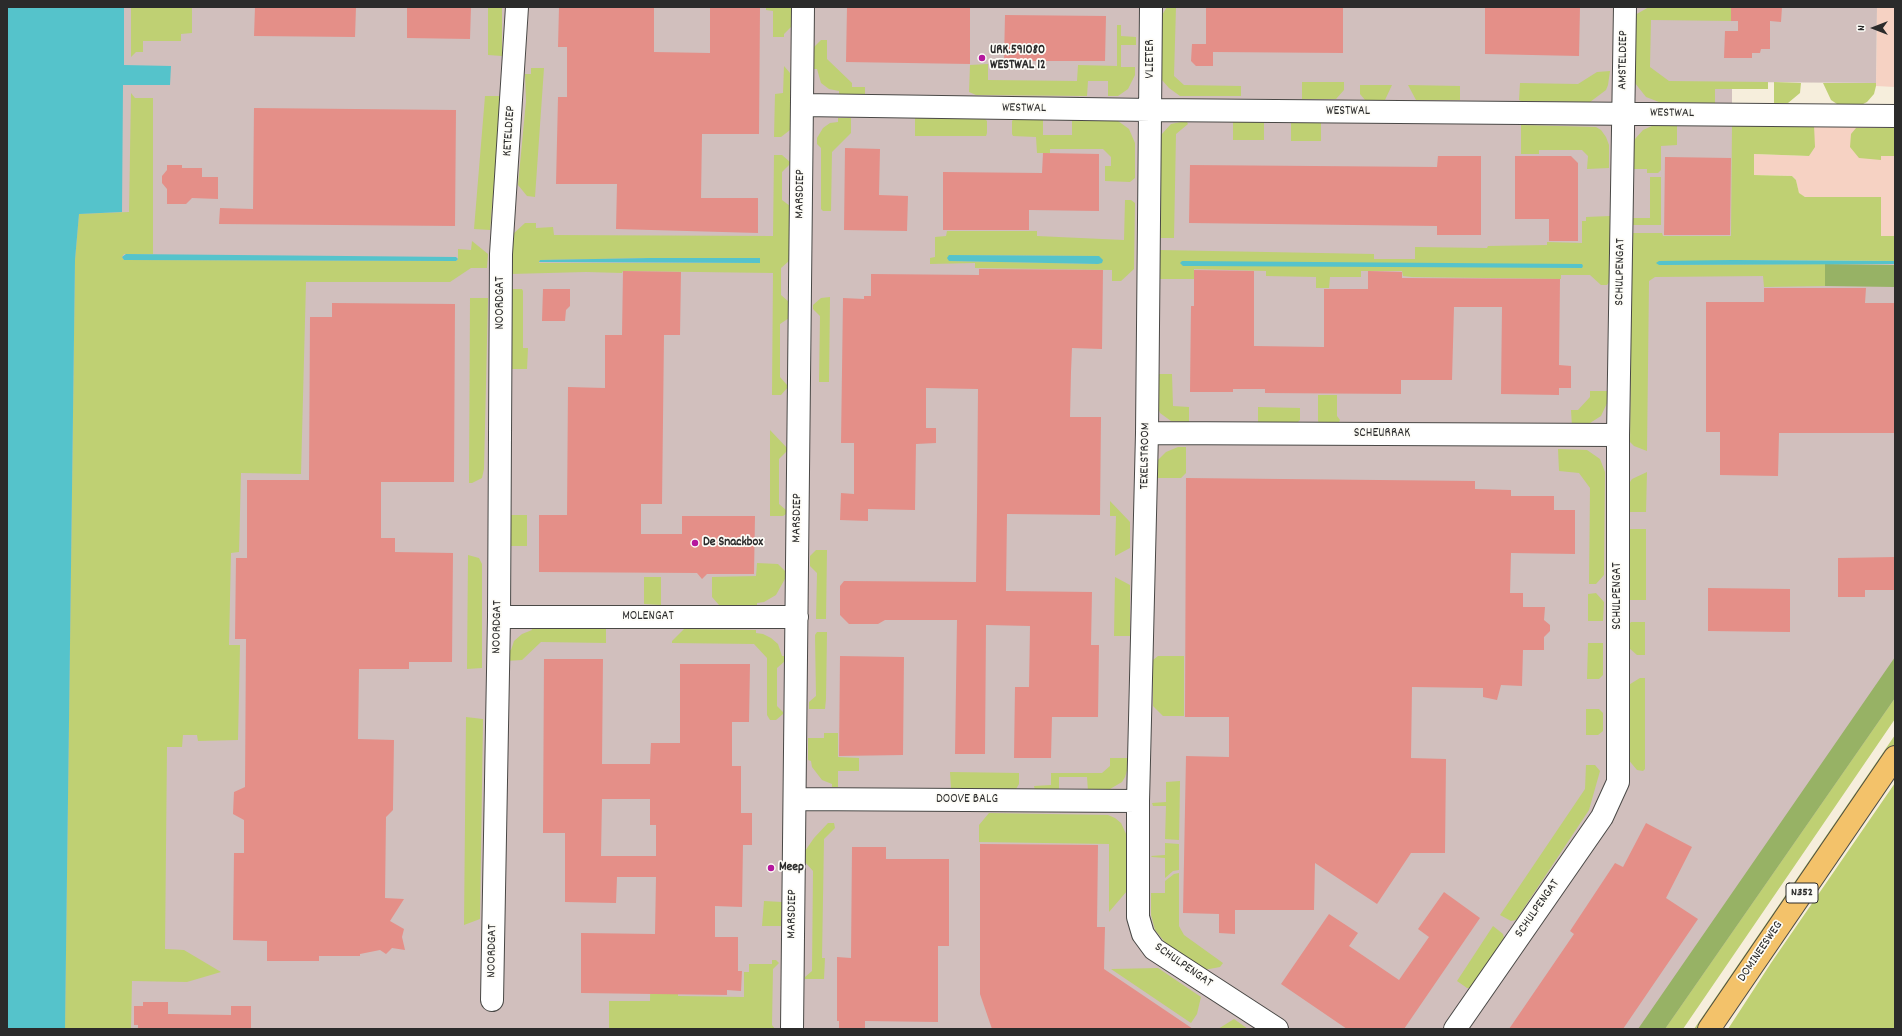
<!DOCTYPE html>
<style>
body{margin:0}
#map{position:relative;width:1902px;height:1036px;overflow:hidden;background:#f6eedc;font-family:Dekko,sans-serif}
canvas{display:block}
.frame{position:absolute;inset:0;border:8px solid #2b2b2b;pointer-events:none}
.north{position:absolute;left:1854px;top:8px;width:40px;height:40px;-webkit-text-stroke:3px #fdfcf7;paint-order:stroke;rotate:270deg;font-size:11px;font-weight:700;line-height:16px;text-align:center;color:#2b2b2b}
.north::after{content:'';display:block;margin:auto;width:14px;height:18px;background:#2b2b2b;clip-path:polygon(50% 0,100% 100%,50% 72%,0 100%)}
</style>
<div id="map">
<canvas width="1902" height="1036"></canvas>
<div class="frame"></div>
<div class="north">N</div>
</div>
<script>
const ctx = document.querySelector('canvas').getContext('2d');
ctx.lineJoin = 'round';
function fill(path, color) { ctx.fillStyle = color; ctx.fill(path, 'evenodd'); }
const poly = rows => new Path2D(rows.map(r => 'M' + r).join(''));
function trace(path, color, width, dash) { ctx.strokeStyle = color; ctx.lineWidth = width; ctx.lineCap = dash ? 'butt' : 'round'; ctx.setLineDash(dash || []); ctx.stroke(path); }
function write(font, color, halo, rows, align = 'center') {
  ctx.font = font + ' Dekko,sans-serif'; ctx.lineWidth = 3.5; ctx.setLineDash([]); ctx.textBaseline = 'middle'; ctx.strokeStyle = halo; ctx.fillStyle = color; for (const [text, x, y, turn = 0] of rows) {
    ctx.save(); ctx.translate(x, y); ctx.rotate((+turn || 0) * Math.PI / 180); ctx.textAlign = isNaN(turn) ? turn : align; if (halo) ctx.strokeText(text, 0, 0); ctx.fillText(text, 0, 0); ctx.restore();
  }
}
fill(poly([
 [1877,7,1895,7,1895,87,1876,86],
 [1814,125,1895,128,1895,236,1881,236,1881,197,1805,197,1799,194,1796,180,1792,176,1754,175,1754,154,1809,156]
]), '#f6d2c3');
fill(poly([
 [45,7,1877,7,1876,83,1732,82,1732,260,1895,261,1895,699,1673,1029,34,1029]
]), '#d1bfbd');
fill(poly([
 [131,7,192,7,192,33,181,34,181,41,143,41,143,52,136,52,131,57],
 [488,7,502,7,502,56,488,55],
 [766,7,791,7,791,27,784,34,784,37,773,37,773,11,766,10],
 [1167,7,1176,7,1174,76,1184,85,1241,86,1241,96,1180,96,1169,88,1161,79,1162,15],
 [1649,7,1733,7,1733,21,1651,20,1650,67,1669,81,1768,82,1768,89,1715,89,1715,103,1659,102,1646,97,1635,83,1635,15],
 [1117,25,1121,25,1121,36,1136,37,1136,45,1121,45,1121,67,1135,67,1135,75,1128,89,1118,96,1108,96,1108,81,1088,81,1087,96,976,95,969,92,970,65,988,64,988,80,1077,81,1078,65,1117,66],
 [821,40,827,40,827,59,852,83,852,87,865,87,865,94,839,94,839,91,829,89,821,83,817,69,814,69,814,47],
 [784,66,790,73,790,130,781,137,774,137,775,94,783,93],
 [531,68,544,68,535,197,527,196,518,185,526,101,525,74,531,74],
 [1610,71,1608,85,1606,90,1590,102,1521,101,1519,100,1520,83,1578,84,1597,72],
 [1302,82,1344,82,1344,90,1336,99,1302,99],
 [1774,82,1801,83,1800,93,1788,103,1774,103],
 [1823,83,1876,83,1876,86,1874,94,1867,102,1861,105,1837,104,1831,100],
 [1360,85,1392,85,1385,100,1365,100,1360,94],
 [1408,85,1460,86,1460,100,1416,100],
 [131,93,135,98,153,98,153,254,124,254,122,257,124,260,456,261,458,259,458,249,471,250,472,241,488,254,487,268,471,268,450,282,306,282,301,474,241,473,239,552,231,553,229,645,240,645,238,740,198,741,197,735,183,735,182,747,167,747,165,949,184,950,221,972,187,982,132,981,131,1029,65,1029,75,260,79,214,129,212],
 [485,96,501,96,490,230,474,229],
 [838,118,851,118,851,133,832,152,831,211,823,211,821,209,821,148,817,144,817,138,823,128,830,123,838,122],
 [915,118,985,119,987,121,987,133,986,136,915,136],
 [1014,119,1043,120,1043,135,1072,135,1072,120,1118,121,1129,129,1135,143,1135,178,1130,182,1105,181,1105,166,1111,166,1111,157,1103,149,1050,149,1050,153,1037,153,1036,137,1013,136,1012,134,1012,121],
 [1181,122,1187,122,1188,124,1176,134,1174,238,1158,238,1161,135,1171,124],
 [1233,122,1264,122,1264,140,1233,140],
 [1291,123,1321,123,1321,141,1291,141],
 [1521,125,1596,127,1601,130,1606,137,1609,145,1609,168,1587,169,1588,156,1582,150,1539,150,1539,154,1521,154],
 [1732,125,1814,125,1815,147,1809,156,1754,154,1754,175,1792,176,1796,180,1799,193,1805,197,1881,197,1881,236,1895,236,1895,261,1732,260,1659,265,1825,264,1825,286,1764,287,1763,276,1655,277,1649,281,1647,451,1634,446,1630,442,1632,233,1662,233,1663,236,1731,236],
 [1652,126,1677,126,1677,145,1661,146,1661,170,1658,173,1647,173,1647,169,1633,169,1633,145,1635,139,1643,130],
 [1856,128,1895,128,1895,156,1881,156,1881,160,1859,158,1850,147,1851,134],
 [774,155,782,155,790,162,789,165,782,172,782,200,790,206,789,261,781,268,781,295,789,302,789,318,780,324,780,377,787,385,788,387,781,395,772,395,773,273,623,271,622,273,586,272,510,274,513,234,525,223,536,223,536,228,553,227,554,235,773,236],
 [650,258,760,258,760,263,539,263,540,260],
 [1650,177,1661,177,1661,225,1632,225,1633,218,1650,218],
 [1125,200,1131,200,1135,203,1134,269,1121,281,1112,281,1112,270,975,268,975,263,930,264,930,258,935,257,935,237,946,236,947,231,1037,231,1037,236,1124,240],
 [949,255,1099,256,1098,264,949,261],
 [1610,216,1610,281,1607,285,1601,285,1590,275,1561,275,1561,279,1412,277,1403,276,1402,271,1361,271,1361,277,1330,277,1329,288,1316,288,1316,277,1266,276,1266,271,1194,269,1194,279,1159,279,1159,250,1374,254,1374,259,1415,259,1415,247,1487,248,1488,246,1547,245,1547,242,1582,243,1582,221,1586,221,1586,217],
 [512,289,522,289,523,291,523,348,528,348,527,369,512,369,509,366,510,293,512,293],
 [830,297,829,382,819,382,820,316,813,309,813,305,821,298],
 [470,298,488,298,484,469,482,478,472,483,469,483],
 [1156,374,1172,374,1173,406,1189,407,1189,422,1171,421,1160,413,1158,408],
 [1590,391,1609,391,1608,401,1601,416,1590,423,1572,427,1571,410,1578,410,1590,397],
 [1318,395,1337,395,1337,416,1340,420,1338,424,1320,424,1318,421],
 [1258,407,1300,408,1300,420,1296,424,1258,424],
 [770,430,787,448,787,451,779,459,779,504,786,510,786,514,783,516,770,516],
 [1178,447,1186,447,1186,473,1181,478,1156,478,1158,460,1166,452],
 [1558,449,1587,450,1600,459,1605,472,1604,575,1596,584,1589,584,1590,488,1579,473,1559,471],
 [1647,472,1646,512,1630,512,1630,482,1632,479],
 [1110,501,1130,522,1130,548,1115,556,1116,516,1110,516],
 [508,515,527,515,527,546,507,546],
 [1629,529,1646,529,1646,600,1629,600],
 [816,550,827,550,826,619,816,619,817,573,810,566,810,556],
 [468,555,479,558,482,564,482,668,467,669],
 [757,563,778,564,786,572,786,577,776,595,764,602,757,603,757,606,719,605,712,597,712,577,756,576],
 [644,577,661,577,661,605,644,604],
 [1115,577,1130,585,1130,636,1114,636],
 [1596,593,1604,602,1603,621,1588,621,1588,594],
 [1631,622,1645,622,1645,655,1637,655,1628,647,1628,625],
 [531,628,606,628,606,643,541,642,522,660,506,661,506,651,511,650,514,641,522,634,532,630],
 [684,629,756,630,756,633,763,634,771,638,778,644,782,656,785,656,785,661,777,668,777,706,783,712,783,714,776,720,770,720,767,715,767,658,754,644,672,643,672,641],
 [817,632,827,632,826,699,825,709,809,709,809,702,816,696,815,635],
 [1588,643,1603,643,1603,675,1599,679,1587,679],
 [1158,656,1184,656,1184,716,1163,716,1153,706,1153,660],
 [1640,678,1645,678,1645,769,1643,771,1637,770,1627,758,1627,686],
 [1895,698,1895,719,1683,1029,1665,1029],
 [1586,709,1599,709,1603,713,1603,731,1598,735,1586,735],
 [466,717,483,719,480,919,464,925],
 [824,733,838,733,838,757,859,758,859,771,838,771,838,787,832,787,832,784,822,780,812,767,811,761,808,760,808,738,824,738],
 [1895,735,1895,747,1702,1029,1694,1029],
 [1110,758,1128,758,1128,767,1125,777,1122,782,1110,789,1088,791,1087,777,1059,777,1059,789,1035,790,1034,786,1051,785,1051,773,1102,773,1110,766],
 [1586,765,1595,765,1600,771,1589,810,1516,920,1511,921,1500,915,1585,789],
 [950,772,1019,773,1019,784,1016,789,951,788],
 [1180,781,1179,840,1165,839,1166,806,1153,806,1152,803,1166,802,1166,782],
 [1895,783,1895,1029,1728,1029,1771,963],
 [989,813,1108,815,1115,818,1121,823,1127,836,1127,891,1109,912,1109,844,979,842,979,825],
 [828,823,834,823,835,828,824,839,822,958,825,958,824,979,805,979,805,977,812,971,813,871,805,862,805,851,814,838],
 [1165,843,1179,844,1179,870,1173,871,1165,878,1165,858,1152,857,1151,856,1165,855],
 [1179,873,1179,926,1184,935,1223,963,1220,967,1204,970,1167,945,1155,930,1151,915,1151,893,1165,893,1165,881,1174,874],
 [764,901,782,902,781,926,762,926],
 [1493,926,1503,934,1504,938,1471,988,1467,988,1457,981],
 [651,942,679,949,678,996,744,997,744,972,749,972,749,964,772,964,772,960,776,960,779,963,773,969,772,1025,775,1029,609,1029,609,1001,650,1001],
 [1158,968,1201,997,1197,1014,1191,1023,1111,969],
 [1234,1019,1248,1029,1218,1029]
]), '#bfd073');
fill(poly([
 [1825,264,1895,265,1895,287,1825,286],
 [1895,657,1895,698,1665,1029,1638,1029]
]), '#97b265');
fill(poly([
 [7,7,124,7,124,65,171,66,170,85,123,85,122,212,79,214,75,260,65,1029,7,1029],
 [126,254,456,257,458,259,456,261,124,260,122,257],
 [949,255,1099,256,1103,260,1102,263,1098,264,949,261,947,258],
 [650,258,760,258,760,263,539,262,540,260],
 [1732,260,1895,261,1895,264,1659,265,1656,263,1659,261],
 [1182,261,1582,264,1583,266,1582,268,1194,266,1183,266,1180,263]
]), '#55c3cb');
fill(poly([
 [255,7,356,7,355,37,254,36],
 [407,7,471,7,470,39,407,38],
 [559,7,654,7,654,52,710,53,710,7,760,7,759,134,702,134,701,198,758,198,758,233,616,229,617,184,556,184,558,97,567,97,567,47,558,47],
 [847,7,970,7,970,64,846,62],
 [1206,7,1343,7,1343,53,1213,52,1213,66,1196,66,1191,61,1192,44,1206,44],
 [1485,7,1580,7,1579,56,1485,54],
 [1731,7,1782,7,1781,22,1770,21,1770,49,1761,49,1760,53,1752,53,1752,58,1724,58,1725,31,1738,31,1738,21,1731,21],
 [1005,15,1106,16,1105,61,1004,61],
 [254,108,456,110,455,226,219,224,220,208,253,209],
 [845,148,880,149,879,195,908,196,907,231,844,230],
 [1043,153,1099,154,1099,211,1029,210,1029,230,943,230,943,172,1042,173],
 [1438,156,1481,156,1481,235,1437,235,1437,226,1189,223,1190,165,1437,167],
 [1515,156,1571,156,1578,163,1578,241,1549,241,1549,219,1515,219],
 [1665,157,1731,158,1730,235,1664,235],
 [167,165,182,165,182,168,202,168,202,177,218,177,218,199,192,198,186,204,167,204,167,189,162,183,162,176,167,170],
 [979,269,1103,270,1102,349,1072,348,1071,372,1070,417,1101,417,1100,515,1007,514,1006,591,1092,592,1091,645,1099,645,1098,717,1052,717,1051,758,1014,758,1015,687,1029,687,1030,626,986,625,985,754,955,754,957,620,885,620,878,624,849,624,840,615,840,586,844,581,976,582,977,510,978,389,926,388,926,428,936,428,936,443,916,444,915,510,868,509,868,521,840,520,841,493,854,494,854,443,841,443,843,298,864,299,864,296,871,296,871,274,979,275],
 [1194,270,1254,271,1254,346,1324,347,1324,289,1368,289,1368,271,1402,272,1402,278,1560,279,1559,365,1571,366,1571,388,1559,388,1559,395,1501,394,1502,307,1454,307,1452,380,1401,380,1401,394,1265,393,1265,389,1233,389,1233,392,1190,392,1191,306,1194,306],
 [623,271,681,272,680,335,664,335,662,504,641,504,641,534,682,534,682,516,755,516,754,574,707,574,702,579,697,573,539,572,539,515,567,515,568,387,605,388,605,335,622,335],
 [1764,288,1866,288,1865,303,1895,303,1895,433,1779,433,1778,476,1720,475,1720,432,1706,432,1706,302,1764,302],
 [543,289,570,289,570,306,566,310,565,321,542,321],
 [332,303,455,304,454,482,381,482,381,538,395,538,395,552,453,553,452,662,409,662,409,669,359,669,358,739,394,740,393,806,393,810,386,817,385,898,404,899,390,921,404,929,402,937,405,950,392,948,386,954,380,950,360,954,360,956,319,956,319,961,267,961,267,941,233,940,234,853,244,853,244,820,233,814,234,792,245,787,246,639,235,639,236,558,247,558,247,480,309,480,310,317,332,317],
 [1186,478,1475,481,1475,489,1511,490,1511,496,1554,496,1554,510,1575,510,1575,554,1511,553,1510,593,1523,593,1523,607,1545,607,1544,620,1550,625,1550,631,1544,637,1544,650,1523,650,1522,686,1501,685,1497,700,1483,697,1483,688,1412,687,1411,758,1446,759,1445,853,1411,853,1377,904,1315,863,1314,910,1235,910,1235,934,1219,933,1219,914,1183,913,1186,756,1229,757,1229,717,1185,717],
 [1895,557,1895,590,1865,590,1865,597,1838,597,1838,558],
 [1708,588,1790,589,1790,632,1708,631],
 [840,656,904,657,903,755,839,756],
 [544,659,603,659,602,764,650,764,651,743,680,743,680,664,750,664,749,722,732,722,732,766,741,766,741,813,752,813,752,845,743,845,742,907,715,906,715,937,738,937,738,971,742,971,741,991,727,990,727,995,581,993,581,933,655,934,656,877,617,877,616,903,565,902,565,833,543,833],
 [602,799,650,799,650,825,656,825,656,856,601,856],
 [1646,823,1692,847,1666,898,1698,919,1623,1029,1509,1029,1574,934,1570,931,1615,863,1623,867],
 [980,844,1098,845,1097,927,1105,927,1104,969,1193,1029,992,1029,980,994],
 [852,847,886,847,886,859,949,859,949,946,938,946,938,1022,865,1021,865,1029,839,1029,839,1021,837,1021,837,957,851,958],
 [1444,892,1480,918,1404,1029,1347,1029,1281,984,1329,914,1358,933,1349,946,1399,980,1429,937,1418,929],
 [143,1002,168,1002,168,1014,231,1015,231,1006,251,1006,251,1029,138,1029,138,1025,134,1025,134,1006,143,1006]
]), '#e48f88');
const minor = poly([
 [1151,7,1147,433,1138,801,1138,917,1143,934,1154,949,1277,1029],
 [802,105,1151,110,1895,116],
 [1147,433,1618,435],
 [499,617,797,617],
 [795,799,1138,801],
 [492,1000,499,617,501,254,517,7],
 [792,1029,803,7],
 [1455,1029,1602,817,1618,782,1618,435,1625,7]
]);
const major = poly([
 [1709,1029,1895,757]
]);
trace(minor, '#494846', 24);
trace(major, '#494846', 24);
trace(minor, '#fff', 22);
trace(major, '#f3c26a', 22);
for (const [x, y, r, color] of [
 [982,58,4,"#b5179e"],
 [695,543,4,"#b5179e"],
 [771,868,4,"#b5179e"]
]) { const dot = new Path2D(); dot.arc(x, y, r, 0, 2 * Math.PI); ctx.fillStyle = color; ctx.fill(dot); trace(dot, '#fdfcf7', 1.5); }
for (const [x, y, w] of [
 [1802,893,32]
]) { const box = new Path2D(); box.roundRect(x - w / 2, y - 10, w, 20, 3); ctx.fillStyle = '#fdfcf7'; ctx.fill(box); trace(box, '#2b2b2b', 1); }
write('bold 12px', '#2b2b2b', null, [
 ["N352",1802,893]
]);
write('bold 13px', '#2b2b2b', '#fdfcf7', [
 ["URK.591080",990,51],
 ["WESTWAL 12",990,66],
 ["De Snackbox",703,543],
 ["Meep",779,868]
], 'left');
write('13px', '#2b2b2b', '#fdfcf7', [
 ["VLIETER",1151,59,-90],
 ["AMSTELDIEP",1624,60,-89],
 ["WESTWAL",1024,109,1],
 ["WESTWAL",1348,112],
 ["WESTWAL",1672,114,1],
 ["KETELDIEP",510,131,-86],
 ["MARSDIEP",801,194,-89],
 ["SCHULPENGAT",1621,272,-89],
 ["NOORDGAT",501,303,-90],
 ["SCHEURRAK",1382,434],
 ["TEXELSTROOM",1146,456,-89],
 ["MARSDIEP",798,518,-89],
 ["SCHULPENGAT",1618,596,-90],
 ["MOLENGAT",648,617],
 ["NOORDGAT",498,627,-89],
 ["DOOVE BALG",967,800],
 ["SCHULPENGAT",1538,909,-55],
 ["MARSDIEP",793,914,-89],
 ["NOORDGAT",493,951,-89],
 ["DOMINEESWEG",1761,952,-56],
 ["SCHULPENGAT",1183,966,35]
]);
</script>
